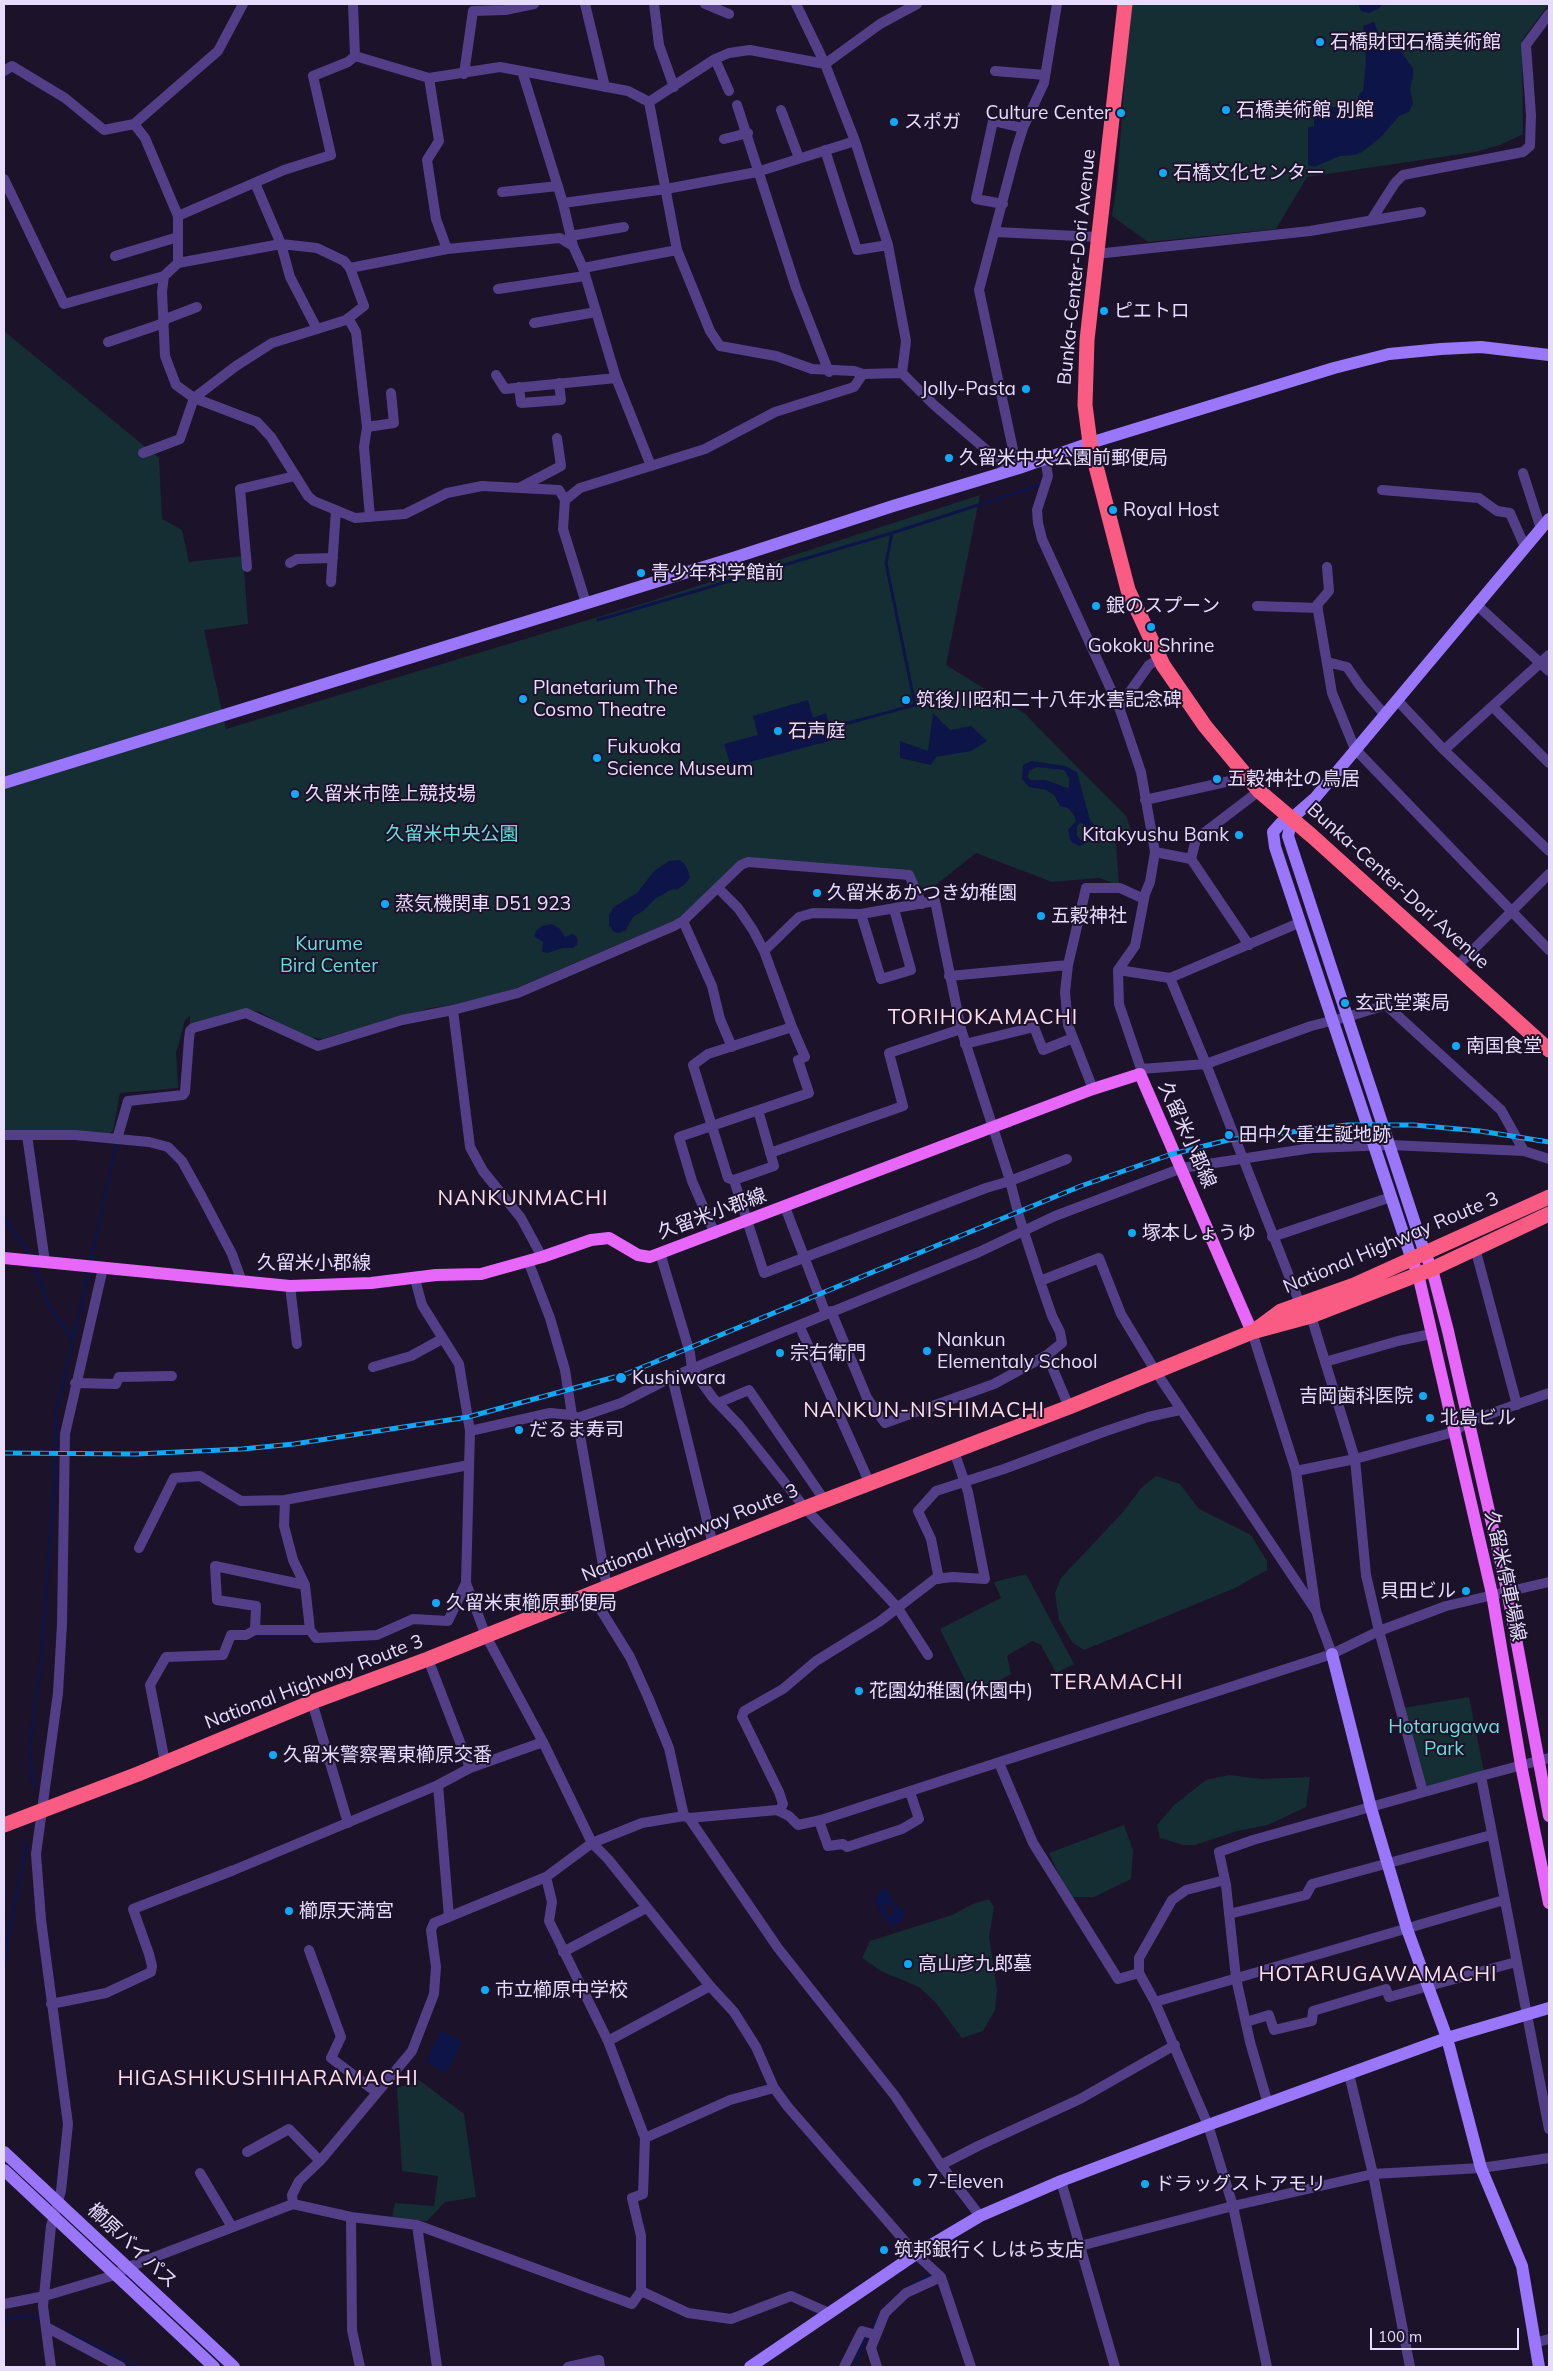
<!DOCTYPE html>
<meta charset="utf-8">
<style>
body{margin:0}
#map{position:relative;width:1553px;height:2371px;overflow:hidden;background:#1c122a;font-family:Mulish,sans-serif}
canvas{display:block}
.frame{position:absolute;inset:0;border:5px solid #e8dcfe;pointer-events:none}
.scale{position:absolute;left:1370px;top:2328px;width:149px;height:22px;box-sizing:border-box;border:2px solid #e8dcfe;border-top:0;padding-left:6px;font-size:15px;line-height:18px;white-space:nowrap;color:#e8dcfe;-webkit-text-stroke:4px #1c122a;paint-order:stroke}
</style>
<div id="map">
<canvas width="1553" height="2371"></canvas>
<div class="frame"></div>
<div class="scale">100 m</div>
</div>
<script>
const ctx = document.querySelector('canvas').getContext('2d');
ctx.lineJoin = 'round';
function fill(path, color) { ctx.fillStyle = color; ctx.fill(path, 'evenodd'); }
const poly = rows => new Path2D(rows.map(r => 'M' + r).join(''));
function trace(path, color, width, dash) { ctx.strokeStyle = color; ctx.lineWidth = width; ctx.lineCap = dash ? 'butt' : 'round'; ctx.setLineDash(dash || []); ctx.stroke(path); }
function write(font, color, halo, rows, align = 'center') {
  ctx.font = font + ' Mulish,"Noto Sans JP",sans-serif'; ctx.lineWidth = 4; ctx.setLineDash([]); ctx.textBaseline = 'middle'; ctx.strokeStyle = halo; ctx.fillStyle = color; for (const [text, x, y, turn = 0] of rows) {
    ctx.save(); ctx.translate(x, y); ctx.rotate((+turn || 0) * Math.PI / 180); ctx.textAlign = isNaN(turn) ? turn : align; if (halo) ctx.strokeText(text, 0, 0); ctx.fillText(text, 0, 0); ctx.restore();
  }
}
fill(poly([
 [1130,4,1549,4,1522,40,1523,134,1500,145,1475,152,1307,177,1276,229,1148,242,1112,216,1117,184],
 [4,331,159,458,162,519,182,530,189,562,243,556,248,624,204,630,226,729,648,602,980,495,946,665,1024,713,1126,816,1131,830,1115,832,1119,885,1099,878,1052,882,976,853,927,892,909,875,740,861,678,919,514,989,468,1003,430,1008,322,1039,302,1036,260,1012,245,1009,190,1025,190,1016,185,1020,176,1053,178,1088,120,1093,113,1131,107,1135,4,1131],
 [1156,1476,1180,1484,1199,1509,1251,1535,1267,1561,1267,1570,1235,1588,1084,1650,1072,1642,1059,1620,1055,1593,1061,1578,1123,1512,1142,1487],
 [1026,1574,1074,1664,1056,1673,1041,1645,1032,1641,1007,1656,1011,1674,989,1686,969,1688,940,1629,1001,1598,994,1582],
 [1469,1697,1484,1772,1425,1788,1403,1708],
 [1229,1775,1262,1779,1310,1777,1306,1807,1268,1825,1237,1831,1195,1845,1183,1845,1160,1838,1157,1825,1174,1805,1206,1780],
 [1124,1825,1133,1850,1131,1879,1094,1897,1069,1897,1049,1853],
 [989,1899,994,1907,989,1937,997,1990,995,2010,983,2031,962,2038,936,2003,919,1987,881,1971,862,1958,870,1941,952,1915,973,1904],
 [419,2080,464,2114,476,2197,445,2202,427,2221,392,2217,395,2203,434,2206,438,2176,402,2171,397,2088]
]), '#152e34');
fill(poly([
 [1358,4,1383,4,1378,9,1368,13,1361,11],
 [1374,22,1379,35,1396,45,1413,68,1413,77,1410,89,1413,103,1409,112,1399,116,1380,138,1362,152,1354,155,1340,156,1314,167,1308,165,1308,127,1314,126,1314,116,1329,108,1356,103,1360,93,1363,91,1366,61,1363,26],
 [808,700,813,718,826,713,833,740,731,767,724,744,758,735,753,716],
 [933,713,950,730,971,726,987,741,971,751,936,757,931,765,900,758,900,741,928,751],
 [1032,761,1065,766,1077,772,1090,820,1099,830,1098,837,1080,846,1071,842,1068,830,1076,821,1074,815,1068,808,1060,806,1054,795,1046,790,1029,787,1022,779,1023,765],
 [1037,767,1064,770,1069,778,1069,787,1067,788,1046,780,1030,780,1028,777,1029,771],
 [1080,823,1086,825,1089,831,1089,838,1086,840,1081,840,1077,836,1077,826],
 [679,860,685,864,689,873,690,878,684,885,678,889,670,890,655,899,643,911,633,917,626,930,619,933,614,932,609,925,609,915,614,907,637,893,654,871,669,861],
 [552,924,560,929,565,937,572,934,576,936,578,941,577,945,573,948,562,948,548,953,542,952,543,942,534,936,536,931,542,926],
 [884,1888,889,1892,890,1898,894,1902,889,1907,883,1903,887,1915,891,1916,894,1912,892,1908,897,1904,905,1913,902,1921,892,1926,877,1909,879,1908,875,1901,879,1892],
 [441,2031,462,2041,446,2073,426,2062]
]), '#0d1448');
trace(poly([
 [892,533,886,563,915,705],
 [598,620,892,533,1040,485],
 [830,728,922,703],
 [4,1218,27,1249,31,1258],
 [33,1264,50,1308,73,1339],
 [90,1264,116,1145],
 [34,1787,29,1748,41,1661,55,1472,56,1412,89,1270],
 [4,1962,26,1843],
 [912,2285,933,2273],
 [4,2320,30,2315,42,2321],
 [68,2333,139,2367],
 [855,2367,863,2344,879,2316]
]), '#0d1448', 3);
trace(poly([
 [353,4,355,56],
 [585,4,605,87],
 [654,4,659,45,674,87],
 [705,4,729,14],
 [796,4,825,64,855,141,888,245,906,341,902,373],
 [355,56,429,78,500,67,628,91,649,102],
 [715,59,729,91],
 [4,71,12,66,65,98,104,130,134,124],
 [522,71,563,203,573,246,583,268,616,378,651,466],
 [995,71,1045,75],
 [464,74,473,11,505,10,534,4],
 [429,78,439,141,427,160,436,219,447,249],
 [649,102,677,250,710,331,720,346,776,356,812,369,854,371,863,374,902,373,934,405,998,460,1008,471],
 [649,102,715,59,729,53,750,50,825,64,880,24,917,4],
 [737,105,796,288,829,372],
 [781,110,799,158],
 [724,139,748,133],
 [825,150,857,250,888,245],
 [4,179,64,304,164,276,178,263,281,244,317,248,344,261,350,268,364,306,346,320,272,343,236,366,194,398,180,439,143,453],
 [255,183,281,244,290,277,317,329],
 [502,192,558,186],
 [563,203,666,189,757,172,855,141],
 [1003,204,976,199,993,121,1023,128],
 [178,216,284,170,331,155,313,76,348,62,355,56],
 [1372,219,1395,183,1403,175,1523,152,1530,146,1531,115,1526,45,1549,14],
 [996,232,1098,237],
 [570,236,624,227],
 [1096,254,1310,231,1421,212],
 [115,256,178,237],
 [178,263,178,216,145,138,134,124,218,51,243,4],
 [350,268,447,249,560,238,573,246],
 [583,268,677,250],
 [164,276,162,292,165,356,176,385,194,398,257,422,271,437,308,496,314,501,355,518,405,514,447,493,482,486,559,490,565,500,580,488,705,449,775,412,854,387,863,374],
 [498,289,585,276],
 [348,318,356,332,367,427,364,447,370,517],
 [163,320,197,307],
 [534,323,596,312],
 [108,342,164,323],
 [496,375,505,389,616,378],
 [519,387,521,403,561,400,559,383],
 [367,427,394,423,391,393],
 [1045,458,1048,476,1037,510,1038,523,1042,539,1119,707,1141,772,1155,852,1150,882,1145,894,1135,946,1118,970,1119,1004,1141,1069,1206,1064,1311,1026,1347,1017,1386,1005,1501,1110,1524,1151],
 [1019,468,1014,454,979,290,1016,150,1023,128,1044,83,1057,4],
 [1523,473,1541,529],
 [521,487,561,466,557,438],
 [1382,490,1479,498,1497,511,1510,513,1525,547],
 [565,500,563,529,586,603],
 [290,563,297,559,333,558],
 [247,567,240,489,295,476],
 [1327,567,1329,591,1317,605,1332,693,1355,749,1549,950],
 [331,582,336,510],
 [1477,605,1549,671],
 [1257,606,1318,608],
 [1327,662,1347,667,1360,686,1385,715],
 [1398,701,1444,750,1549,851],
 [1119,707,1149,665,1159,659],
 [1493,707,1549,763],
 [1444,750,1549,655],
 [1145,800,1230,781,1242,771],
 [1155,852,1191,859,1249,945],
 [1191,859,1196,839,1259,791],
 [718,888,738,908,753,930,764,951],
 [861,914,881,979,911,970,894,909],
 [683,921,712,986,720,1019,732,1047],
 [1457,966,1549,874],
 [1118,970,1170,978,1206,1064,1300,1304],
 [949,976,1068,965],
 [1170,978,1301,922],
 [453,1010,470,1147,483,1171,521,1218,542,1257],
 [965,1044,1034,1027,1043,1050,1073,1038],
 [1093,1089,1068,1025,1065,992,1068,965,1086,888,1120,888,1144,899],
 [4,1135,75,1135,149,1142,168,1147,182,1161,202,1197,232,1254,242,1282],
 [27,1135,45,1262],
 [117,1139,128,1101,183,1095,185,1092,189,1039,190,1031,193,1028,246,1013,318,1046,402,1020,453,1010,518,993,674,926,683,921,741,865,748,862,909,875,922,904],
 [770,1153,903,1106,889,1053,961,1029],
 [1067,1159,1010,1181,986,1188,764,1273,734,1180,728,1178,693,1065,708,1054,792,1027,764,951,799,917,813,913,861,914,935,901,961,1029,1009,1177,1010,1181,1019,1216,1024,1232,1040,1281,1052,1316,1060,1332,1062,1343,1047,1355,1069,1407],
 [734,1180,774,1166,758,1110],
 [785,1207,826,1314],
 [715,1234,692,1181,679,1137,809,1093,798,1060,805,1057,792,1027],
 [1272,1237,1391,1197],
 [1475,1248,1517,1405],
 [660,1253,690,1353,692,1369,713,1398,739,1425,805,1508,897,1607,928,1655],
 [528,1261,550,1318,565,1370,572,1415,577,1418,607,1588],
 [1040,1281,1099,1258,1121,1314,1156,1372,1316,1611],
 [290,1286,297,1344],
 [831,1311,867,1398,885,1423,994,1384,1047,1355],
 [1311,1316,1355,1459,1366,1575,1379,1631,1423,1792],
 [799,1325,870,1484],
 [1252,1332,1296,1471,1316,1611,1332,1654],
 [1325,1362,1398,1341,1431,1334],
 [373,1367,411,1356,442,1339],
 [672,1377,713,1545],
 [75,1383,116,1384,119,1377,172,1376],
 [718,1403,749,1390,825,1501],
 [577,1418,621,1403,672,1377,979,1252,1055,1216,1182,1168,1312,1148,1390,1145,1524,1151,1549,1159],
 [470,1431,550,1413,572,1415],
 [1296,1471,1355,1459,1454,1432,1467,1422,1549,1393],
 [285,1500,284,1526,293,1560,305,1585,310,1630,316,1638,377,1635,413,1619,448,1621,466,1583,470,1431,459,1364,422,1305,415,1279],
 [139,1548,174,1478,200,1476,241,1501,285,1500,469,1465],
 [939,1579,931,1539,918,1511,936,1491,1004,1469,1106,1431,1148,1417,1180,1410],
 [466,1583,486,1636,543,1742,592,1843,608,1859,710,1986,734,2012,756,2047,774,2088,788,2107,916,2254,941,2277,971,2367],
 [591,1594,630,1657,648,1697,669,1748,684,1816],
 [255,1630,310,1630],
 [428,1659,470,1768],
 [312,1702,348,1823],
 [165,1762,150,1685,166,1657,223,1655,231,1635,246,1635,255,1630,256,1606,217,1600,215,1566,305,1585],
 [999,1763,1033,1843,1118,1979,1139,1973],
 [1481,1776,1549,1758],
 [438,1785,449,1917],
 [779,1811,783,1804,779,1792,742,1717,744,1711,783,1689,816,1661,879,1622,935,1579,953,1577,985,1579,968,1492,954,1451],
 [689,1818,778,1948,895,2096,941,2165,980,2216],
 [819,1821,828,1846,843,1844,847,1847,902,1829,919,1819,910,1792],
 [1225,1880,1186,1890,1172,1900,1139,1958,1139,1973,1155,2002,1208,2125,1233,2206,1267,2367],
 [1229,1914,1306,1895,1312,1884,1491,1835],
 [309,1950,341,2037,331,2058,376,2092],
 [563,1952,646,1908],
 [1155,2002,1504,1900],
 [51,2004,106,1993,151,1972,152,1966,149,1954,133,1909,234,1870,438,1785,470,1768,543,1742],
 [1246,2022,1269,2015,1274,2030,1312,2021,1313,2011,1386,1989,1389,1997,1516,1962],
 [608,2041,710,1986],
 [1349,2074,1373,2174,1410,2367],
 [1268,2104,1250,2042,1236,1978,1226,1885,1219,1852,1253,1840,1481,1776,1549,2129],
 [645,2138,730,2100,774,2088],
 [247,2152,289,2129,320,2161],
 [941,2165,978,2146,1080,2099,1175,2045],
 [200,2173,232,2227],
 [1061,2181,1115,2367],
 [293,2204,292,2195,299,2181,320,2161,412,2051,434,1994,436,1967,431,1930,434,1923,546,1877,592,1843,642,1823,684,1816,689,1818,777,1810,789,1816,798,1825,821,1820,1332,1654,1379,1631,1446,1606,1549,1582],
 [351,2217,352,2330,360,2367],
 [417,2225,437,2367],
 [1080,2246,1233,2206,1373,2174,1481,2168,1549,2158],
 [641,2291,688,2313,731,2319,791,2296,829,2313],
 [4,2304,45,2296,115,2275,126,2268,293,2204,351,2217,417,2225,632,2304,641,2291,641,2236,632,2198,643,2194,645,2138,608,2041,549,1921,552,1902,546,1877],
 [46,2327,121,2367],
 [1534,2343,1549,2339],
 [51,2367,43,2306,51,2226,61,2191,68,2124,41,1920,36,1854,58,1693,62,1624,65,1434,103,1268],
 [568,2367,599,2360,600,2367],
 [844,2367,862,2331,876,2335],
 [877,2367,871,2348,885,2313,906,2293,941,2277]
]), '#523f87', 10);
trace(poly([
 [4,783,733,558,893,506,1019,468,1090,443,1334,368,1389,354,1441,349,1481,347,1549,355],
 [1292,818,1288,836,1425,1254],
 [1412,1260,1275,847,1273,832,1281,823,1292,818,1315,798,1549,519],
 [1332,1654,1371,1808,1407,1929,1447,2038,1481,2168,1522,2266,1539,2367],
 [4,2152,234,2367],
 [4,2170,214,2367],
 [750,2367,916,2254,980,2216,1061,2181,1208,2125,1447,2038,1549,2008]
]), '#9976fa', 12);
trace(poly([
 [1425,1254,1432,1269,1448,1331,1507,1590,1549,1816],
 [4,1258,290,1286,371,1283,436,1275,481,1274,542,1257,591,1240,609,1238,638,1255,650,1257,1093,1089,1140,1074,1252,1332],
 [1412,1260,1418,1274,1492,1594,1521,1765,1549,1903]
]), '#e667fa', 12);
trace(poly([
 [1125,4,1087,340,1085,405,1090,443,1128,590,1163,665,1205,726,1259,791,1312,836,1549,1050],
 [1258,1328,1281,1311,1354,1285,1549,1197],
 [4,1825,138,1774,312,1702,428,1659,805,1508,1069,1407,1252,1332,1311,1316,1432,1269,1549,1214]
]), '#fa5b82', 15);
const rail = poly([
 [4,1453,136,1454,242,1449,294,1444,468,1417,626,1374,1081,1186,1169,1155,1228,1140,1347,1125,1414,1125,1480,1131,1549,1142]
]);
trace(rail, '#0fa9f7', 5);
trace(rail, '#1c122a', 3, [9]);
for (const [x, y, r, color] of [
 [1320,42,5,"#0fa9f7"],
 [1226,110,5,"#0fa9f7"],
 [1121,113,5,"#0fa9f7"],
 [894,122,5,"#0fa9f7"],
 [1163,173,5,"#0fa9f7"],
 [1104,311,5,"#0fa9f7"],
 [1026,389,5,"#0fa9f7"],
 [949,458,5,"#0fa9f7"],
 [1113,510,5,"#0fa9f7"],
 [641,573,5,"#0fa9f7"],
 [1096,606,5,"#0fa9f7"],
 [1151,627,5,"#0fa9f7"],
 [523,699,5,"#0fa9f7"],
 [906,700,5,"#0fa9f7"],
 [778,731,5,"#0fa9f7"],
 [597,758,5,"#0fa9f7"],
 [1217,779,5,"#0fa9f7"],
 [295,794,5,"#0fa9f7"],
 [1239,835,5,"#0fa9f7"],
 [817,893,5,"#0fa9f7"],
 [385,904,5,"#0fa9f7"],
 [1041,916,5,"#0fa9f7"],
 [1345,1003,5,"#0fa9f7"],
 [1456,1046,5,"#0fa9f7"],
 [1229,1135,5,"#0fa9f7"],
 [1132,1233,5,"#0fa9f7"],
 [927,1351,5,"#0fa9f7"],
 [780,1353,5,"#0fa9f7"],
 [621,1378,6,"#0fa9f7"],
 [1423,1396,5,"#0fa9f7"],
 [1430,1418,5,"#0fa9f7"],
 [519,1430,5,"#0fa9f7"],
 [1466,1591,5,"#0fa9f7"],
 [436,1603,5,"#0fa9f7"],
 [859,1691,5,"#0fa9f7"],
 [273,1755,5,"#0fa9f7"],
 [289,1911,5,"#0fa9f7"],
 [908,1964,5,"#0fa9f7"],
 [485,1990,5,"#0fa9f7"],
 [917,2182,5,"#0fa9f7"],
 [1145,2184,5,"#0fa9f7"],
 [884,2250,5,"#0fa9f7"]
]) { const dot = new Path2D(); dot.arc(x, y, r, 0, 2 * Math.PI); ctx.fillStyle = color; ctx.fill(dot); trace(dot, '#1c122a', 2); }
write('19px', '#e8dcfe', '#1c122a', [
 ["石橋財団石橋美術館",1330,42],
 ["石橋美術館 別館",1236,110],
 ["Culture Center",1111,113,"right"],
 ["スポガ",904,122],
 ["石橋文化センター",1173,173],
 ["ピエトロ",1114,311],
 ["Jolly-Pasta",1016,389,"right"],
 ["久留米中央公園前郵便局",959,458],
 ["Royal Host",1123,510],
 ["青少年科学館前",651,573],
 ["銀のスプーン",1106,606],
 ["Gokoku Shrine",1151,646,"center"],
 ["Planetarium The",533,688],
 ["Cosmo Theatre",533,710],
 ["筑後川昭和二十八年水害記念碑",916,700],
 ["石声庭",788,731],
 ["Fukuoka",607,747],
 ["Science Museum",607,769],
 ["五穀神社の鳥居",1227,779],
 ["久留米市陸上競技場",305,794],
 ["Kitakyushu Bank",1229,835,"right"],
 ["久留米あかつき幼稚園",827,893],
 ["蒸気機関車 D51 923",395,904],
 ["五穀神社",1051,916],
 ["玄武堂薬局",1355,1003],
 ["南国食堂",1466,1046],
 ["田中久重生誕地跡",1239,1135],
 ["塚本しょうゆ",1142,1233],
 ["Nankun",937,1340],
 ["Elementaly School",937,1362],
 ["宗右衛門",790,1353],
 ["Kushiwara",632,1378],
 ["吉岡歯科医院",1413,1396,"right"],
 ["北島ビル",1440,1418],
 ["だるま寿司",529,1430],
 ["貝田ビル",1456,1591,"right"],
 ["久留米東櫛原郵便局",446,1603],
 ["花園幼稚園(休園中)",869,1691],
 ["久留米警察署東櫛原交番",283,1755],
 ["櫛原天満宮",299,1911],
 ["高山彦九郎墓",918,1964],
 ["市立櫛原中学校",495,1990],
 ["7-Eleven",927,2182],
 ["ドラッグストアモリ",1155,2184],
 ["筑邦銀行くしはら支店",894,2250]
], 'left');
write('19px', '#e8dcfe', '#1c122a', [
 ["Bunka-Center-Dori Avenue",1077,267,-84],
 ["Bunka-Center-Dori Avenue",1398,886,42],
 ["久留米小郡線",1187,1135,66],
 ["久留米小郡線",712,1214,-20],
 ["National Highway Route 3",1391,1243,-23],
 ["久留米小郡線",314,1263],
 ["National Highway Route 3",690,1533,-22],
 ["久留米停車場線",1505,1576,78],
 ["National Highway Route 3",314,1682,-21],
 ["櫛原バイパス",132,2246,43]
]);
write('19px', '#69dddb', '#1c122a', [
 ["久留米中央公園",452,834],
 ["Kurume",329,944],
 ["Bird Center",329,966],
 ["Hotarugawa",1444,1727],
 ["Park",1444,1749]
]);
ctx.letterSpacing = '1px';
write('21px', '#fedeeb', '#1c122a', [
 ["TORIHOKAMACHI",983,1018],
 ["NANKUNMACHI",523,1199],
 ["NANKUN-NISHIMACHI",924,1411],
 ["TERAMACHI",1117,1683],
 ["HOTARUGAWAMACHI",1378,1975],
 ["HIGASHIKUSHIHARAMACHI",268,2079]
]);
ctx.letterSpacing = '0px';
</script>
